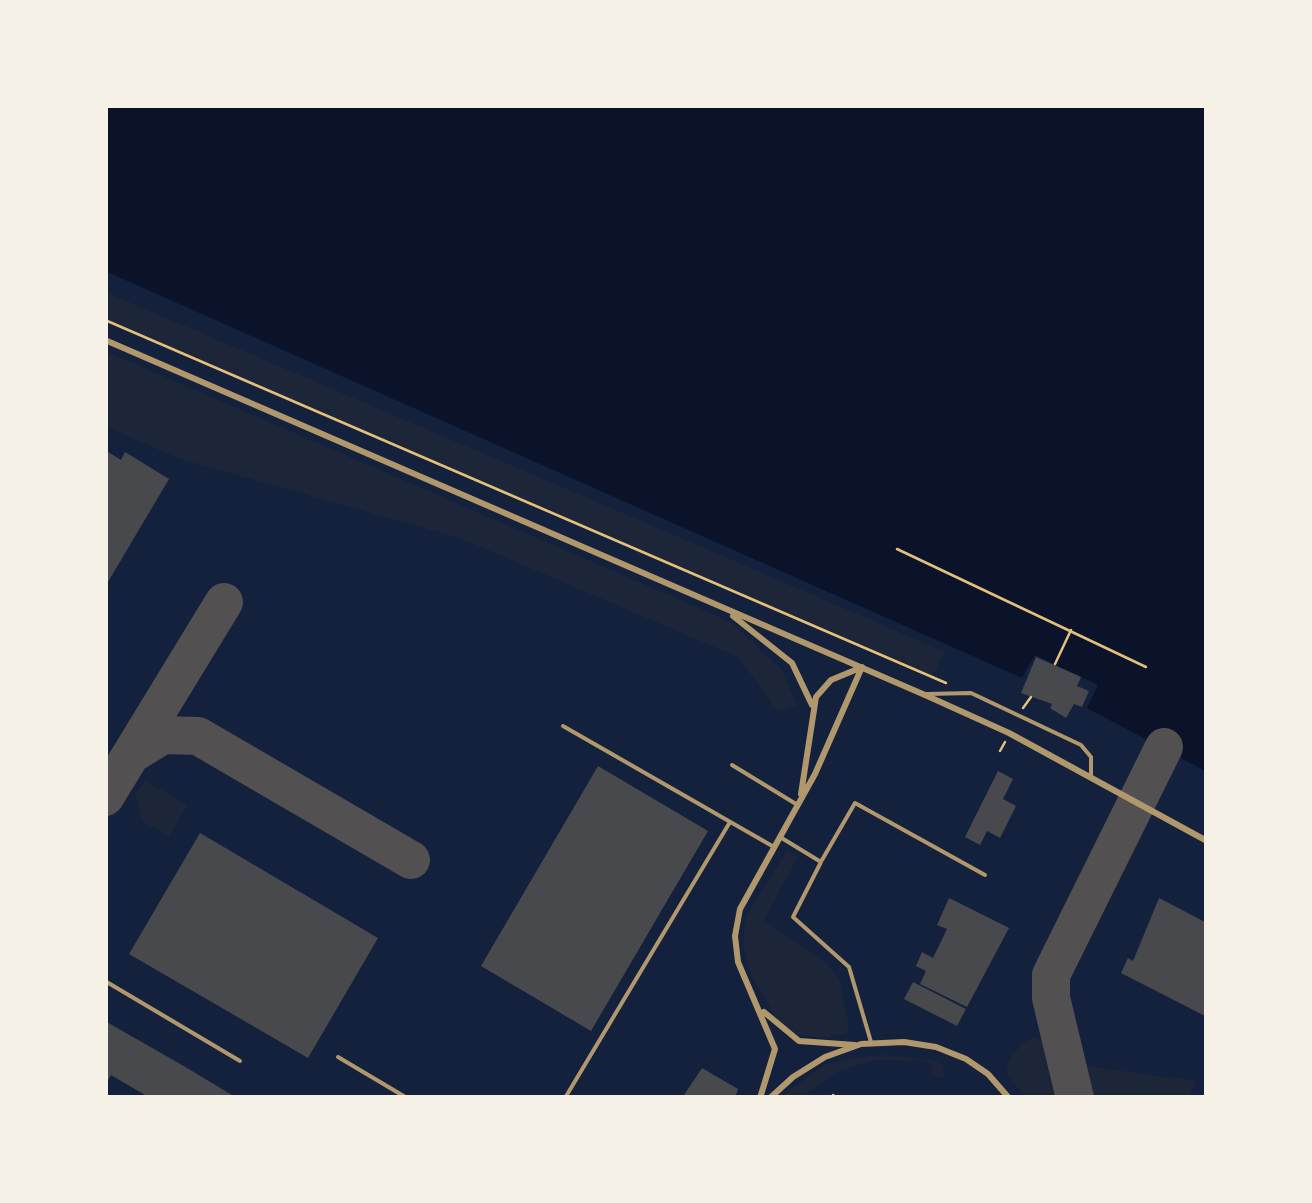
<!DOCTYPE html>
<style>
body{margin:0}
#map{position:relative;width:1312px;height:1203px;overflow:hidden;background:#14213d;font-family:Roboto,sans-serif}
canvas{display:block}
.frame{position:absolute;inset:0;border:108px solid #f6f1e7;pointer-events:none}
</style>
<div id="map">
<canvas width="1312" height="1203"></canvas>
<div class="frame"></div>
</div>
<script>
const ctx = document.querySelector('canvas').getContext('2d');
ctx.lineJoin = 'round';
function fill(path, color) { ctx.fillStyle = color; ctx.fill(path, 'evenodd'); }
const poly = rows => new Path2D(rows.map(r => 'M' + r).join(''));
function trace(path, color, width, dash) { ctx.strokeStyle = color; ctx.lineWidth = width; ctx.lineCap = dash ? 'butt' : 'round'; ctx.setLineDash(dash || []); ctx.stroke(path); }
fill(poly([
 [105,292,644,522,945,652,931,678,105,321],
 [105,351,731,622,782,670,797,705,778,711,738,657,460,538,180,459,105,426],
 [146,781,187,805,169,836,142,821,135,793],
 [787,851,798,857,763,921,826,962,839,980,849,1026,847,1032,827,1038,796,1034,777,1019,751,975,743,946,746,916],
 [1033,1038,1044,1040,1052,1050,1064,1098,1026,1098,1008,1076,1007,1064,1022,1043],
 [886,1055,934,1060,943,1066,944,1078,930,1075,933,1064,921,1061,874,1060,836,1072,801,1098,780,1098,822,1066,849,1058],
 [1078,1065,1196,1081,1188,1098,1084,1098]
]), '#1d2539');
fill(poly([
 [105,105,1207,105,1207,772,1087,708,1098,685,1035,655,1022,678,105,271]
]), '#0b132b');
trace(poly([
 [132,754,163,735,198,736,411,860],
 [105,797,224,602],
 [1075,1098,1051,998,1051,975,1164,747]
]), '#525050', 38);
fill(poly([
 [105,450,121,460,125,452,169,479,105,587],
 [1036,657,1081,677,1077,686,1089,691,1082,707,1074,704,1066,718,1050,708,1052,704,1021,693],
 [598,766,708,831,591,1031,481,966],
 [998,771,1013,779,1003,799,1016,806,1000,838,987,831,980,845,965,837],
 [200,833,378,938,308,1058,129,954],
 [949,898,1009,928,967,1007,920,984,926,971,916,966,922,952,933,958,947,929,937,925],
 [1159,898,1207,923,1207,1017,1121,973,1128,958,1133,961],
 [913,982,966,1009,957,1026,904,999],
 [105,1021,182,1065,237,1098,150,1098,111,1075,105,1086],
 [702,1068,738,1089,735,1098,682,1098]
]), '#48494c');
trace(poly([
 [105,320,946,683],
 [897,549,1146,667],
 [1055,664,1071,630],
 [1023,708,1031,697],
 [1000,751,1005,742],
 [833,1095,838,1098]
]), '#e5c07b', 2.5);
trace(poly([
 [927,694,971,693,1081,745,1091,757,1091,776],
 [563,726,774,847],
 [732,765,796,804],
 [780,837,821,862,793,917,849,967,871,1042],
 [822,860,855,803,985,875],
 [105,981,240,1061],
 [338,1057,407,1098],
 [565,1098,730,822]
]), '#b1986c', 4);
trace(poly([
 [105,340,925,695,1009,733,1207,841],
 [733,616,792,663,812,705],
 [801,794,816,697,831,680,860,668],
 [764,1012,799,1041,855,1045],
 [760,1098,775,1049,738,962,735,936,740,909,815,774,862,667],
 [770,1098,793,1077,825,1057,861,1044,904,1042,936,1047,966,1059,988,1074,1009,1098]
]), '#b1986c', 6);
</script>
